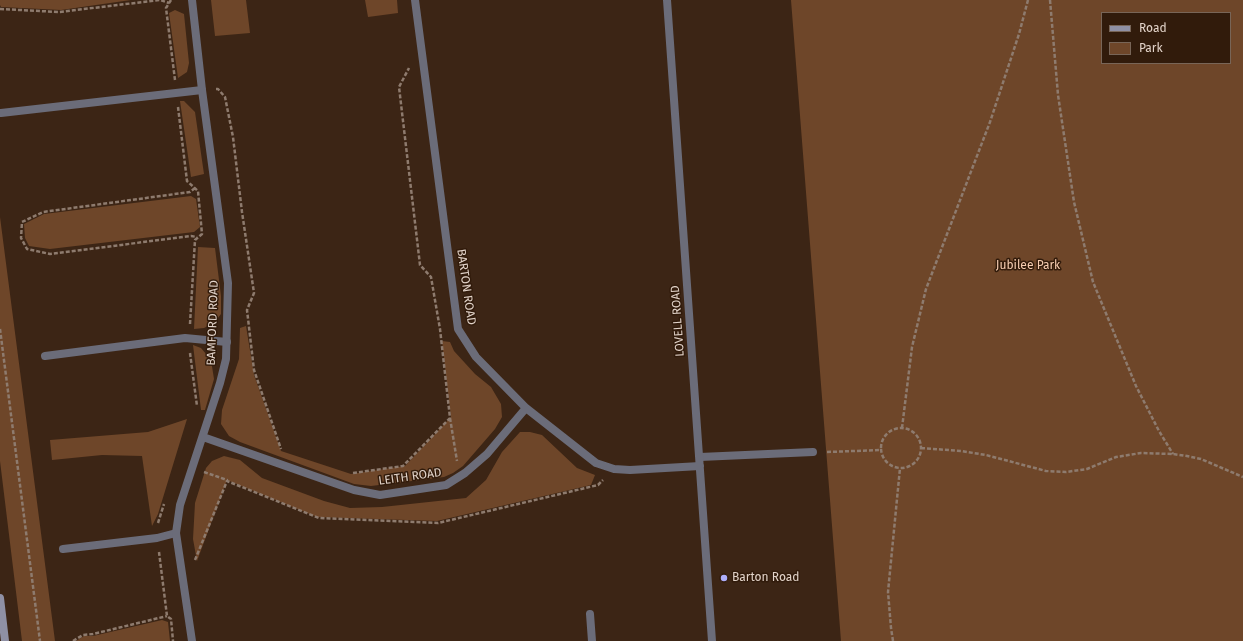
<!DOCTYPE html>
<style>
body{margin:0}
#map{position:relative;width:1243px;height:641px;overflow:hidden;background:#3c2515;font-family:"Fira Sans",sans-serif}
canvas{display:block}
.legend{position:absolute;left:1101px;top:12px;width:130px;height:52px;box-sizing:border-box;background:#311b0b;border:1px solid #786557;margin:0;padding:5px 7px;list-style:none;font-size:12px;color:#e2d3c9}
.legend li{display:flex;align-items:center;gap:8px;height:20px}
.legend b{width:20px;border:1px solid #786557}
</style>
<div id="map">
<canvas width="1243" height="641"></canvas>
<ul class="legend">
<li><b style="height:5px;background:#8f90a4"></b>Road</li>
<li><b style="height:11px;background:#6e4629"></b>Park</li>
</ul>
</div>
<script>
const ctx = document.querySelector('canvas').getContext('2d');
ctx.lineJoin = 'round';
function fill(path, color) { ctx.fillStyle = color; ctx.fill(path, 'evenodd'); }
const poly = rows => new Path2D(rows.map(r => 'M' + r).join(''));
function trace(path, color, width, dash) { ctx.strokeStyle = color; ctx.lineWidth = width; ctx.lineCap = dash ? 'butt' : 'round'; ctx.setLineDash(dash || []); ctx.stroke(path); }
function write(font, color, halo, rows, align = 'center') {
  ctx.font = font + ' "Fira Sans",sans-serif'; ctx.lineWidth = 3; ctx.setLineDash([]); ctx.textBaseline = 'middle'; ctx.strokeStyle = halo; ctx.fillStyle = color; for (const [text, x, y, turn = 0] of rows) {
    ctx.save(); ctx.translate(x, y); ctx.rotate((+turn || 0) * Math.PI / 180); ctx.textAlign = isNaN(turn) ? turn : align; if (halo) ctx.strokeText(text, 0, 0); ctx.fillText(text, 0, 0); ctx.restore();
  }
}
fill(poly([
 [0,0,131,0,61,10,1,7,0,5],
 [211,0,246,0,250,33,215,36],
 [365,0,397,0,398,13,368,17],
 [791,0,1243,0,1243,641,841,641],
 [1102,13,1230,13,1230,63,1102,63],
 [175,10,184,14,189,63,187,72,178,78,169,13],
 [184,101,195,112,204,174,191,177,180,101],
 [191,196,196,199,200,227,194,232,50,249,29,246,25,238,24,224,44,214],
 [0,217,55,641,22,641,0,461],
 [198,247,215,248,221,296,221,314,214,323,204,328,194,329],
 [246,326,254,375,281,451,351,474,405,466,451,417,442,341,450,342,454,351,475,374,491,387,501,404,502,417,495,429,463,466,453,473,444,477,371,486,354,484,240,442,229,436,221,424,222,410,239,359,240,328],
 [193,345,201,348,211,360,214,379,205,410,201,410],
 [187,419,158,514,152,526,142,456,102,455,52,460,50,440,148,432],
 [520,432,530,432,542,435,577,468,595,475,591,485,437,521,317,517,227,480,197,561,193,539,195,503,206,468,212,461,224,456,240,460,262,478,324,501,350,508,382,507,466,498,486,480,502,452],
 [162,620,168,622,170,641,76,641,84,636,93,636]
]), '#6e4629');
trace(poly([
 [171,0,166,8,175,80],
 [1050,0,1058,95,1074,202,1093,282,1136,386,1159,431,1173,454],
 [0,9,59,12,160,0,169,3],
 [216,89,218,89,225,97,233,137,242,212,254,293,247,310,254,370,281,449],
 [178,107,187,181,198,191,202,234,195,240,190,324],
 [195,188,190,192,43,212,22,222,21,238,27,249,50,254,191,236,197,237],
 [0,329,40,641],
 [190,353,197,406],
 [450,418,457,461],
 [902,428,912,347,926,289,990,122,1019,34,1028,0],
 '881 448a20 20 0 1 1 40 0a20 20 0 1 1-40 0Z',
 [921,448,961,451,986,455,1046,471,1066,472,1087,469,1116,457,1141,453,1173,454,1187,456,1201,459,1243,477],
 [827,452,881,450],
 [204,472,227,480,227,481,319,518,438,523,598,485,603,480],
 [353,473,403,466,450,418,440,329,431,277,420,265,399,87,409,68],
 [158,523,164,504],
 [159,552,167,616,171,619,173,641],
 [195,560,227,481],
 [73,641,83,635,93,634,167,616],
 [893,641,891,628,888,592,900,468]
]), '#8e7b6e', 2.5, [4, 2]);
trace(poly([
 [1,113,202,90],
 [45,356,185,338,227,342],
 [700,457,813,452],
 [63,549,157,538,176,533],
 [590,614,592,641]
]), '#6b6c79', 8);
trace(poly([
 [415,0,458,329,476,357,526,408,596,463,614,469,630,470,700,466],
 [667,0,712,641],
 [203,437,354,490,380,495,446,485,465,473,487,454,526,408],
 [192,641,176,533,180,505,220,383,226,359,228,283,202,90,192,0]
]), '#6b6c79', 8);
trace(poly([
 [0,598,5,641]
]), '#8f90a4', 8);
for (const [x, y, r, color] of [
 [724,578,4,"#aeaefa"]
]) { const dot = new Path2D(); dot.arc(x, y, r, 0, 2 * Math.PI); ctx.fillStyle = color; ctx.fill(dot); trace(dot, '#311b0b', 1.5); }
write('12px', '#f7cdb1', '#311b0b', [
 ["Jubilee Park",1028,266]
]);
write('12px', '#e2d3c9', '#311b0b', [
 ["BARTON ROAD",466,287,82],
 ["LOVELL ROAD",678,321,-94],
 ["BAMFORD ROAD",213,323,-88],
 ["LEITH ROAD",410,477,-8]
]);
write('12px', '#e2d3c9', '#311b0b', [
 ["Barton Road",732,578]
], 'left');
</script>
